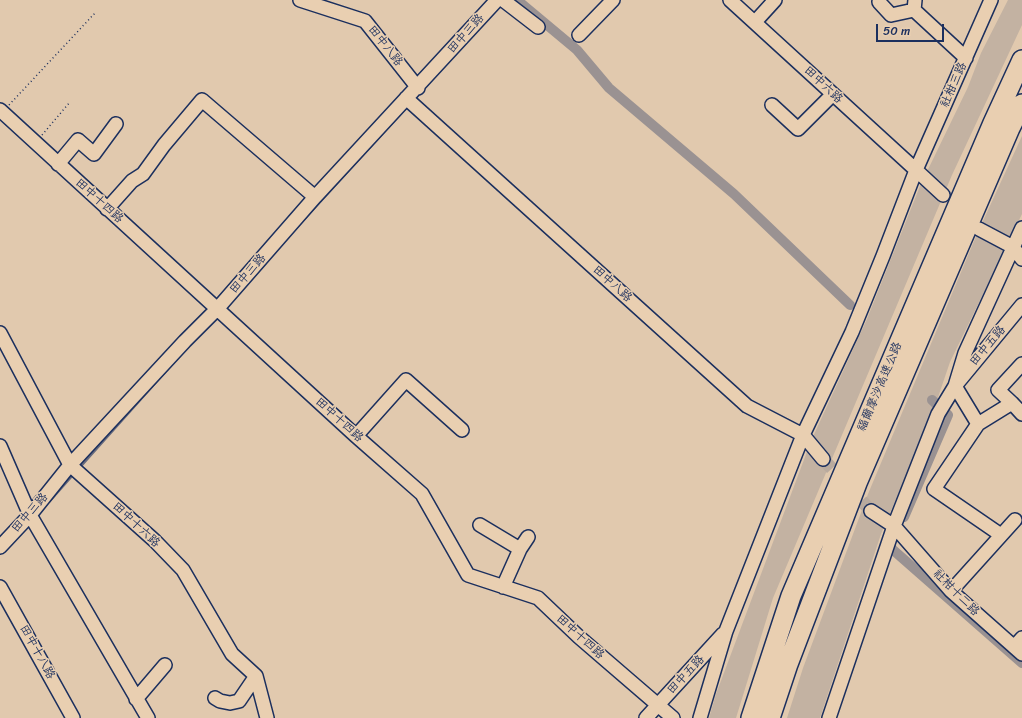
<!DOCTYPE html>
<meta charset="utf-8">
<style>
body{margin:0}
#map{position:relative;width:1022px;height:718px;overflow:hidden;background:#e1c9ae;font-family:Sriracha,sans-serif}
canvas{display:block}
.scale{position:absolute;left:876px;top:24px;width:68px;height:18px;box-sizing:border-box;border:2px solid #1b2f5e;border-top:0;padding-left:5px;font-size:12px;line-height:14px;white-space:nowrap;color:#1b2f5e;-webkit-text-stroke:3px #e9cfb1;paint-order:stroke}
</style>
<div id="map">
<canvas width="1022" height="718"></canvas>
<div class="scale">50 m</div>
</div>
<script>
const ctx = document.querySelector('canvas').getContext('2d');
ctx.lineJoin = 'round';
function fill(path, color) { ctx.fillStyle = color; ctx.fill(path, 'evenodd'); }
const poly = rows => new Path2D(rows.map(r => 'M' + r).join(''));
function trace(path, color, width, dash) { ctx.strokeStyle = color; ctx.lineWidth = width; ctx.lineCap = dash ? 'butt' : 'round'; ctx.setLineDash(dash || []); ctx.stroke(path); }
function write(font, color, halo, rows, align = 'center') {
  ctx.font = font + ' Sriracha,"LXGW WenKai TC",sans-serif'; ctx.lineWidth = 3; ctx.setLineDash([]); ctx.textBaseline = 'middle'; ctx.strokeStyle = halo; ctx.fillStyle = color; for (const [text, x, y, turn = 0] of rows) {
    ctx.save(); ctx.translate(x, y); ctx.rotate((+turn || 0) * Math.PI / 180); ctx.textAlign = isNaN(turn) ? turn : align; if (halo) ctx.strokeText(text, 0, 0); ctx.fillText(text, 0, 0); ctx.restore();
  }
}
fill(poly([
 [1008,0,1022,0,1022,25,952,175,773,598,736,718,709,718,716,694,811,441,867,319,920,186,968,87,981,53],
 [1022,136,1022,214,950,362,933,412,881,534,820,718,787,718,803,668,868,494,977,234]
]), '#c3b2a2');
trace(poly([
 [416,97,437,74],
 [288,237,406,108],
 [82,465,184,351],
 [49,502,72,476]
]), '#676a7d', 2.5);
trace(poly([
 [517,0,577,50,609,88,734,194,850,305],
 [904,517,948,415,932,400],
 [891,546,892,549,1022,663]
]), '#9a9292', 10);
trace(poly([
 [823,459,871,511]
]), '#b9aa9e', 13, [13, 6]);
const minor = poly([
 [300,0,365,21,418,88],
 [503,0,538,27],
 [730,0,916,170,991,0],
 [915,0,914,10,966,58],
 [879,2,891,15,914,10],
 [755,22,775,0],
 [579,35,613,0],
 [406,98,747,406,803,435,823,459],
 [772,105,798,129,833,94],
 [0,110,356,436,422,494,468,575,538,598,579,637,673,718],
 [58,164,78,140,94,154,116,124],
 [107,209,132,181,143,174,164,145,202,100,315,197],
 [979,229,1013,247,1022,259],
 [0,333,70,465,155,541,183,570,232,654,256,676,267,718],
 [1012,403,1022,414],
 [978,424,955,386,1022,305],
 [356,436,406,380,462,430],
 [0,446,30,515,148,718],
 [871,511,894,526,951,591,1022,654],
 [480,525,520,549],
 [1001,535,934,489,978,424,1012,403,998,390,1022,364],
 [0,547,30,515,70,465,185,341,218,308,315,197,497,0],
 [0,587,73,718],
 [503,587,520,549,528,537],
 [951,591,1015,520],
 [1014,647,1022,638],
 [215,698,220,701,230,703,239,701,256,676],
 [136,699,165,665],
 [646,718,723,634],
 [700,718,726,631,803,435,852,332,883,256,916,170,943,195],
 [829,718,894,526,938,414,955,386,965,353,1022,228]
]);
const highway = poly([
 [751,718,791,596,993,123,1022,60],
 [770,718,788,664,857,483,1010,128,1022,104]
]);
trace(minor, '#1b2f5e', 16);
trace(highway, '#1b2f5e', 22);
trace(poly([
 [9,105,95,13],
 [42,135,70,102]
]), '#1b2f5e', 1.5, [1, 3]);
trace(minor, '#e9cfb1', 13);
trace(highway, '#e9cfb1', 19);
write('12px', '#1b2f5e', '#e9cfb1', [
 ["田中三路",466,34,-48],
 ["田中八路",385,46,52],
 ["田中六路",823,85,43],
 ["社柑三路",954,85,-66],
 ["田中十四路",99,201,42],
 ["田中三路",248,274,-49],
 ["田中八路",612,284,42],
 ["田中五路",988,346,-50],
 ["福爾摩沙高速公路",880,387,-67],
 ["田中十四路",339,420,42],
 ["田中三路",30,513,-49],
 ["田中十六路",136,525,43],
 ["社柑十二路",956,593,45],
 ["田中十四路",580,637,42],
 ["田中十八路",37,652,61],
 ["田中五路",686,675,-47]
]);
</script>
